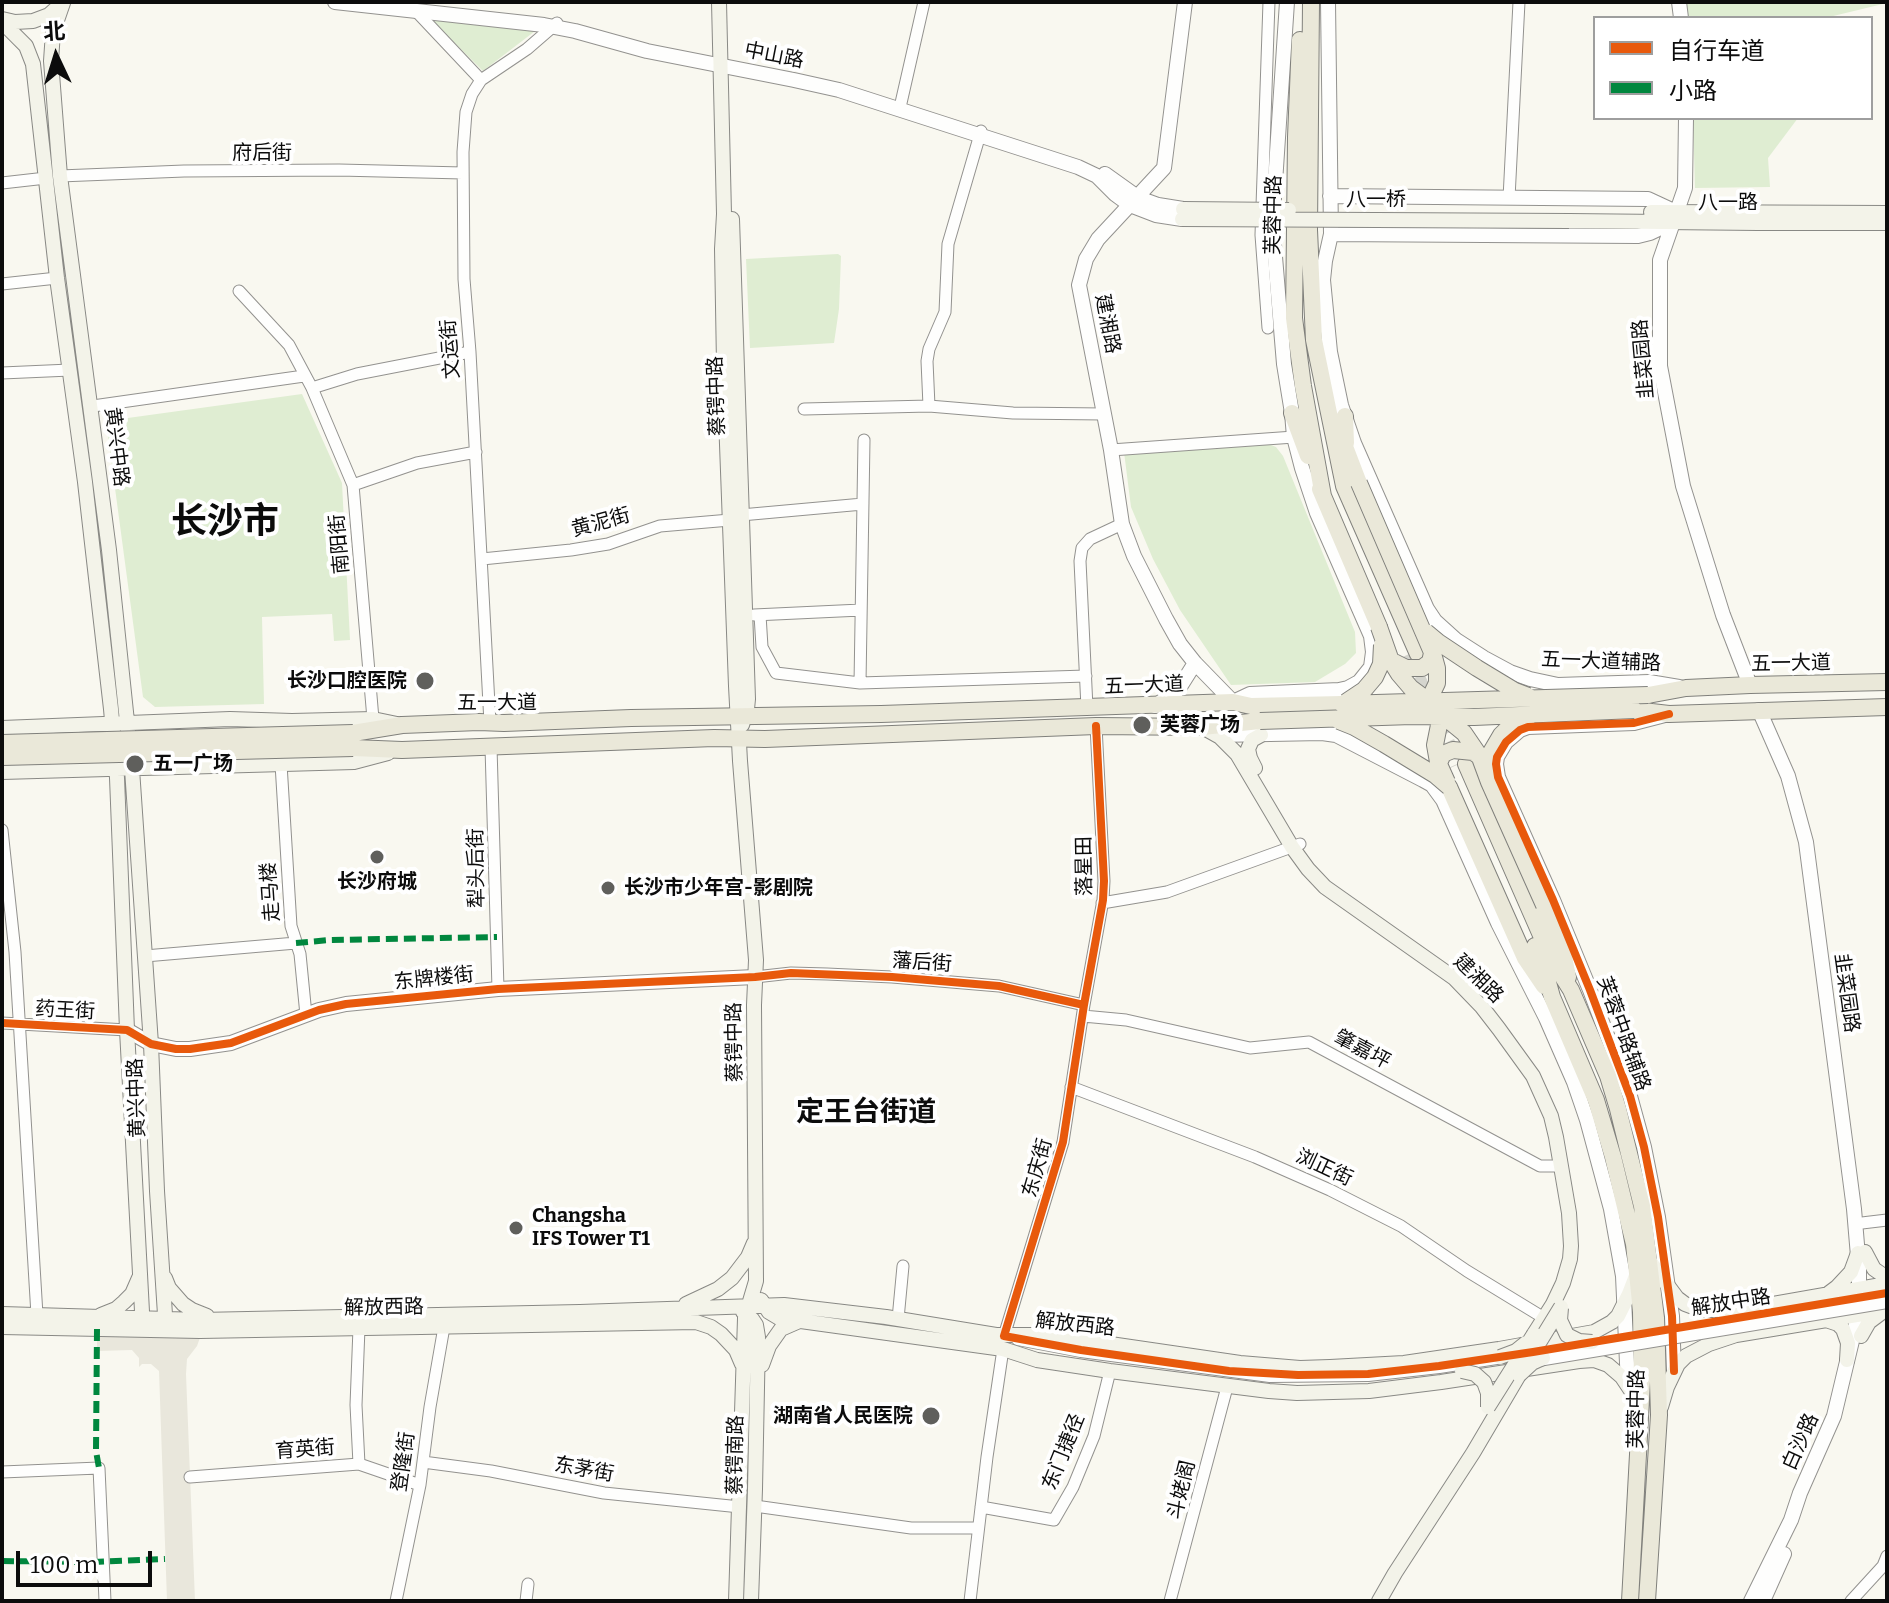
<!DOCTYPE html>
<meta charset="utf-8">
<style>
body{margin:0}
#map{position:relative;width:1889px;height:1603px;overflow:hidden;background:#f9f8f0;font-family:Bitter,"Noto Sans SC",serif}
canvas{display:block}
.frame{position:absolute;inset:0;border:4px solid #0c0c0c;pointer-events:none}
.legend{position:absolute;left:1593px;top:16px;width:280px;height:104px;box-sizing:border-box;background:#fff;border:2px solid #9e9e9e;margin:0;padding:10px 14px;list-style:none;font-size:24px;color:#0c0c0c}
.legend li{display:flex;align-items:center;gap:16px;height:40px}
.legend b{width:40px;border:2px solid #9e9e9e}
.north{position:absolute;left:16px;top:16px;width:80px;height:80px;-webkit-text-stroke:6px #fff;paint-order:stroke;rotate:356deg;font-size:22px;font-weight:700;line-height:32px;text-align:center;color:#0c0c0c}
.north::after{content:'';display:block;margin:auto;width:28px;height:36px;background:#0c0c0c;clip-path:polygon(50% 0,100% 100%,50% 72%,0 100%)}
.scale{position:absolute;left:16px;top:1551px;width:136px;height:36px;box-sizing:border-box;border:4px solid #0c0c0c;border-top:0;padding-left:10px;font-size:24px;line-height:28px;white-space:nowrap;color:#0c0c0c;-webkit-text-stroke:6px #fff;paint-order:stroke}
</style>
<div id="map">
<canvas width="1889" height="1603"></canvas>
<div class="frame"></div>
<ul class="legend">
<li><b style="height:10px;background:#e8590c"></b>自行车道</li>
<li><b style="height:10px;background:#00873e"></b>小路</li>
</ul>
<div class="north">北</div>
<div class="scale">100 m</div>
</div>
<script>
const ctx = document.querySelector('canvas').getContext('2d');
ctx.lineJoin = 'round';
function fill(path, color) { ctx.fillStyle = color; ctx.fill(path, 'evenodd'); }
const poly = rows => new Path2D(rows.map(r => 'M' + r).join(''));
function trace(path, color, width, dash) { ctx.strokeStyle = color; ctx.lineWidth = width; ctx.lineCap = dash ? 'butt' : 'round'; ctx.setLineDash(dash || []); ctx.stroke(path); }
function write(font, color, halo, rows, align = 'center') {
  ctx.font = font + ' Bitter,"Noto Sans SC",serif'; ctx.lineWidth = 8; ctx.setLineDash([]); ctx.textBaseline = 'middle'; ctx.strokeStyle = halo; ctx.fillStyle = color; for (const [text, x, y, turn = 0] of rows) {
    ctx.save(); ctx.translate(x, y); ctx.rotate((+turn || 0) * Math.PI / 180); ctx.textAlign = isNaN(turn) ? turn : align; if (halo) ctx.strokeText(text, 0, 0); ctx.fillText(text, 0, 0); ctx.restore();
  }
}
fill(poly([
 [1686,2,1887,2,1887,3,1825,18,1688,18],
 [428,17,539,28,483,71],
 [1693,118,1798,118,1768,158,1770,187,1695,188],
 [838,254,841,256,839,309,834,343,750,348,746,259],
 [302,394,342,483,350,640,334,641,332,614,262,617,264,704,155,707,143,697,106,421],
 [1266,443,1276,447,1283,456,1355,632,1356,653,1345,664,1315,682,1231,685,1180,610,1153,559,1131,507,1124,452]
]), '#dfedd2');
fill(poly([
 [97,1332,201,1335,197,1346,187,1359,186,1374,195,1601,167,1601,159,1371,151,1364,142,1364,139,1367,139,1358,132,1350,97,1351]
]), '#e9e7dc');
trace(poly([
 [1407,655,1457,765]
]), '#d5d5ce', 16, [16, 8]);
const minor = poly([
 [415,10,481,80,472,94,466,112,463,152,464,279,470,352,490,723],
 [481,80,527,49,557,23],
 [901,103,924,2],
 [60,176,184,171,339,170,463,173],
 [2,183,46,178],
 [1509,198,1519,2],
 [2,284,57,278],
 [239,291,289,345,312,388,353,485,373,719],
 [1268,328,1261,235,1269,2],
 [2,373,70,370],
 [312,388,357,374,470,352],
 [929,406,927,361,929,349,945,312,948,244,981,131],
 [804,409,929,406,1013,413,1104,414],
 [91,410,93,406,304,376],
 [1111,450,1294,437],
 [353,485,417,463,476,452],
 [741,515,863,504],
 [482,559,571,550,608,544,660,526,730,520],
 [754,615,861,610],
 [760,615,762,647,776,673,860,683,1086,676],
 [860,683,864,440],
 [1087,708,1080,561,1082,548,1090,539,1122,524],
 [491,747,498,989],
 [281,764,291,926,300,954,306,1015],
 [2,830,15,952,37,1315],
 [1102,903,1167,892,1300,844],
 [145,956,296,943],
 [755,977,791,973,827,974,892,977,999,986,1084,1005],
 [1083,1016,1126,1020,1250,1048,1309,1042,1540,1166,1561,1166],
 [2,1023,127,1030],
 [1071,1087,1255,1157,1330,1190,1401,1226,1467,1271,1544,1318],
 [1862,1223,1887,1220],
 [898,1319,903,1266],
 [359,1328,356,1405,359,1464],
 [1004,1336,1063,1142,1084,1005,1103,900,1104,881,1096,726],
 [423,1462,491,1471,604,1493,740,1507],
 [2,1472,99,1468,105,1601],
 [190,1477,359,1464,420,1485],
 [755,1506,911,1528,978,1528],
 [981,1507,1054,1520,1073,1487,1094,1436,1110,1371],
 [396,1601,420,1485,430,1407,444,1327],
 [526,1601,528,1584],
 [970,1601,987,1457,1003,1349],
 [1170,1601,1227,1387],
 [1851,1601,1883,1566,1887,1556]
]);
const tertiary = poly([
 [335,2,544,25,575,31,647,51,794,80,839,90,1078,167,1097,176,1115,194,1130,205,1156,215,1182,219],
 [1185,2,1164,168,1098,239,1086,259,1079,285,1111,450,1122,524,1134,556,1166,619,1180,644,1195,663],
 [1328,2,1331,234,1325,261,1323,280,1330,352,1341,405,1354,443,1427,609,1435,621,1456,640,1484,658,1510,672,1530,679,1558,685,1649,682,1679,687],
 [1679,2,1681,18],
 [1686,118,1685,188,1660,260,1660,366,1683,486,1723,615,1750,685],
 [1105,174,1133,194,1147,201,1158,205,1183,209],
 [1330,196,1648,199,1676,212],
 [1331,234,1638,236,1650,233,1673,222],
 [1155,706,1178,690,1195,663,1233,702,1250,694,1339,690,1348,688,1359,682,1371,667,1373,652,1371,636,1317,513,1302,468,1294,437,1292,413,1284,364,1273,233,1274,198,1287,2],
 [1665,715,1634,723,1528,727,1520,730,1506,742,1497,757,1496,764,1498,777,1553,900,1590,990,1630,1096,1644,1147,1658,1217,1672,1316,1674,1371],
 [1218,735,1322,733,1336,735,1423,780,1432,785,1443,800,1498,923,1546,1018,1574,1082,1587,1120,1611,1209,1623,1276,1628,1385],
 [127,1030,151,1044,176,1049,190,1049,231,1043,319,1010,346,1004,498,989,755,977],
 [1018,1338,1081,1350,1270,1375,1368,1374,1439,1366,1509,1355],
 [1751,1601,1791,1520,1800,1493,1834,1416,1856,1324,1859,1293,1859,1268,1854,1209,1806,842,1788,776,1759,710],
 [1763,1601,1784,1554]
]);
const secondary = poly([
 [719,2,724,214,722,249,724,364,736,686,740,761,756,960,754,1005,756,1281,745,1318,736,1601],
 [63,3,53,32,51,61,60,176,109,550,132,769,151,1044,157,1191,166,1330],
 [2,19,15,22,33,21,49,15,60,5],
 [2,22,26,46,33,64,57,278,85,482,111,709,117,778,127,1030,143,1330],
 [1651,212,1887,213],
 [732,219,748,699,747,709,742,725],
 [1569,221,1758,223,1887,223],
 [1202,727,1220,737,1237,754,1292,847,1308,869,1325,887,1454,978,1482,1007,1499,1029,1533,1076,1551,1116,1556,1137,1569,1213,1571,1246,1570,1259,1563,1283,1553,1304,1534,1334],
 [2,728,230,719,292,721,373,719,397,724],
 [1255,768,1250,758,1248,749,1252,740,1261,735],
 [2,772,354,762,388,753],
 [1865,1252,1874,1269,1887,1278],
 [1651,1263,1677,1298,1685,1304,1701,1310,1739,1310,1887,1284],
 [165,1278,169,1288,183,1304,192,1310,207,1316],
 [1829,1293,1837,1287,1851,1272,1858,1253],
 [761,1300,769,1312,779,1318,1003,1349,1037,1360,1110,1371,1269,1391,1297,1393,1369,1391,1441,1382,1579,1361,1594,1360,1608,1365,1622,1377,1634,1395,1639,1412],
 [686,1304,718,1289,732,1278,748,1257,754,1243],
 [743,1312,752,1319,756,1325,758,1337,755,1489,751,1601],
 [2,1314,200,1320,580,1312,784,1305,886,1317,996,1335,1043,1335,1083,1340,1240,1363,1300,1368,1330,1367,1404,1363,1499,1349,1594,1332,1612,1322,1618,1316,1629,1294,1637,1273],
 [101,1315,116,1309,124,1302,132,1294,139,1278],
 [1826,1320,1838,1324,1843,1329,1848,1343,1847,1360],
 [2,1327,200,1331,696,1322,711,1327,721,1334,736,1350,742,1364],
 [1861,1336,1869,1322,1881,1313],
 [762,1365,769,1346,781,1329,797,1322],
 [1661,1407,1667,1387,1678,1364,1686,1356,1709,1344,1736,1335,1887,1310],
 [1379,1601,1395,1573,1473,1453,1519,1375]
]);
const primary = poly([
 [1311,2,1309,230,1314,340,1344,486,1418,654],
 [1300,40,1296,137,1294,318,1303,386,1323,496],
 [1292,413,1308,456],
 [1345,416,1346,443],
 [1337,432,1346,449,1359,483],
 [1320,489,1379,627],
 [1648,695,1686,688,1750,685,1887,682],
 [1634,710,1669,714,1887,707],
 [353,733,402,725,479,722,504,723,631,718,881,714,1233,702,1251,706,1342,704],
 [353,748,402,750,714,738,765,739,1096,726,1202,727,1260,721],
 [1466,764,1551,958,1571,990,1608,1076,1618,1109,1642,1206,1656,1318,1659,1415,1647,1601],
 [1449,787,1525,958,1544,986],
 [1544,905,1561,942,1568,977],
 [1535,946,1542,961,1552,997,1596,1100,1613,1157,1634,1244,1641,1312,1642,1381,1630,1601]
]);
trace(minor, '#93928f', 13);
trace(tertiary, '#93928f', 16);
trace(secondary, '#898985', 16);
trace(primary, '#80807c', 18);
trace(minor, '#fefefd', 11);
trace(tertiary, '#fefefd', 14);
trace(secondary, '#f3f3e9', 14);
trace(primary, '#eae8d9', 16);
const tertiaryBridge = poly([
 [1532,1360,1887,1301]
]);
const secondaryBridge = poly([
 [1183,209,1289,210],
 [1182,219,1569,221],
 [1561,1308,1560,1320,1567,1335,1579,1341,1592,1342],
 [1534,1351,1561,1307],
 [1500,1357,1516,1351,1526,1343],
 [1462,1371,1475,1374,1484,1382,1488,1393,1488,1407],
 [1519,1375,1532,1363,1543,1358],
 [1488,1407,1534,1334]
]);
const primaryBridge = poly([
 [1359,483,1434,657,1437,668,1437,683,1426,706],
 [1379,627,1391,661,1399,674,1411,688,1431,703],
 [1426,632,1438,642,1477,668,1515,691,1528,696],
 [1392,661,1406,668,1422,668,1430,662,1432,653],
 [1346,702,1364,690,1375,677,1381,664,1382,645],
 [1342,704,1648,695],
 [1442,715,1464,733,1479,755,1489,782,1544,905],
 [1260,721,1412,716,1474,717,1634,710],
 [1339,721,1354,727,1384,744,1435,775,1449,787],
 [2,743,353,733],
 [2,757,353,748],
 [1439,763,1443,754,1453,750,1473,752,1480,757],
 [1488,772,1491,752,1501,735,1509,727,1528,718],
 [1447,782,1438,762,1435,745,1440,720,1448,711]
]);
trace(tertiaryBridge, '#93928f', 16, []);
trace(secondaryBridge, '#898985', 16, []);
trace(primaryBridge, '#80807c', 18, []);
trace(tertiaryBridge, '#fefefd', 14);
trace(secondaryBridge, '#f3f3e9', 14);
trace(primaryBridge, '#eae8d9', 16);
trace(poly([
 [296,943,330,940,497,937],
 [97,1329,96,1451,99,1468],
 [2,1561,94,1562,165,1559]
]), '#00873e', 6, [12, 6]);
trace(poly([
 [1669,714,1634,723,1528,727,1520,730,1506,742,1497,757,1496,764,1498,777,1553,900,1590,990,1630,1096,1644,1147,1658,1217,1672,1316,1674,1371],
 [1096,726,1104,881,1103,900,1084,1005,1063,1142,1004,1336,1081,1350,1229,1371,1298,1375,1368,1374,1439,1366,1533,1352,1887,1293],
 [2,1023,127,1030,151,1044,176,1049,190,1049,231,1043,319,1010,346,1004,498,989,755,977,791,973,892,977,999,986,1084,1005]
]), '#e8590c', 8);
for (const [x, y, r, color] of [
 [425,681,10,"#5f5f5c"],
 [1142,725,10,"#5f5f5c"],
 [135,764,10,"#5f5f5c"],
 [377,857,8,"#5f5f5c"],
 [608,888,8,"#5f5f5c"],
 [516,1228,8,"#5f5f5c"],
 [931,1416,10,"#5f5f5c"]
]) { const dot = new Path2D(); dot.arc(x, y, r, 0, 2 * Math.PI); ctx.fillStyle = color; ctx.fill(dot); trace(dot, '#fff', 3); }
write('20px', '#0c0c0c', '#fff', [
 ["中山路",774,56,11],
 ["府后街",262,153],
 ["八一桥",1376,200],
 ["八一路",1728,203],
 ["芙蓉中路",1274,215,-89],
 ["建湘路",1107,324,79],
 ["文运街",451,349,-94],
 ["韭菜园路",1644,359,-95],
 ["蔡锷中路",717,396,-92],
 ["黄兴中路",116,447,83],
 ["黄泥街",601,523,-15],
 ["南阳街",340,544,-95],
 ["五一大道辅路",1601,662,2],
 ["五一大道",1791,664,-1],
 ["五一大道",1144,686,-2],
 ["五一大道",497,703],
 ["落星田",1085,866,-91],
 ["犁头后街",477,868,-91],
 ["走马楼",271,892,-94],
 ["藩后街",922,963,4],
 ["东牌楼街",434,979,-6],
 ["建湘路",1478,979,44],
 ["韭菜园路",1846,993,82],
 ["药王街",65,1011,3],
 ["芙蓉中路辅路",1623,1034,70],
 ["蔡锷中路",735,1042,-91],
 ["肇嘉坪",1362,1050,28],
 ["黄兴中路",137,1098,-92],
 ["东庆街",1038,1168,-74],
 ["浏正街",1324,1168,25],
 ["解放中路",1731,1303,-9],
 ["解放西路",384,1308,-1],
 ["解放西路",1075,1325,6],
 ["芙蓉中路",1637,1409,-89],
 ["白沙路",1801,1442,-66],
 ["育英街",305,1450,-4],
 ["东门捷径",1064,1452,-68],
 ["蔡锷南路",736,1455,-89],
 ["登隆街",404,1462,-82],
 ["东茅街",584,1470,10],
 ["斗姥阁",1182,1490,-76]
]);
write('bold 20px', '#0c0c0c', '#fff', [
 ["长沙口腔医院",407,681,"right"],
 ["芙蓉广场",1160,725],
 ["五一广场",153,764],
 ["长沙府城",377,882,"center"],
 ["长沙市少年宫-影剧院",624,888],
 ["Changsha",532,1216],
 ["IFS Tower T1",532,1239],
 ["湖南省人民医院",913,1416,"right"]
], 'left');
write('bold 28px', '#0c0c0c', '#fff', [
 ["定王台街道",866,1113]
]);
write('bold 36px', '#0c0c0c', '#fff', [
 ["长沙市",225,523]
]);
</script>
